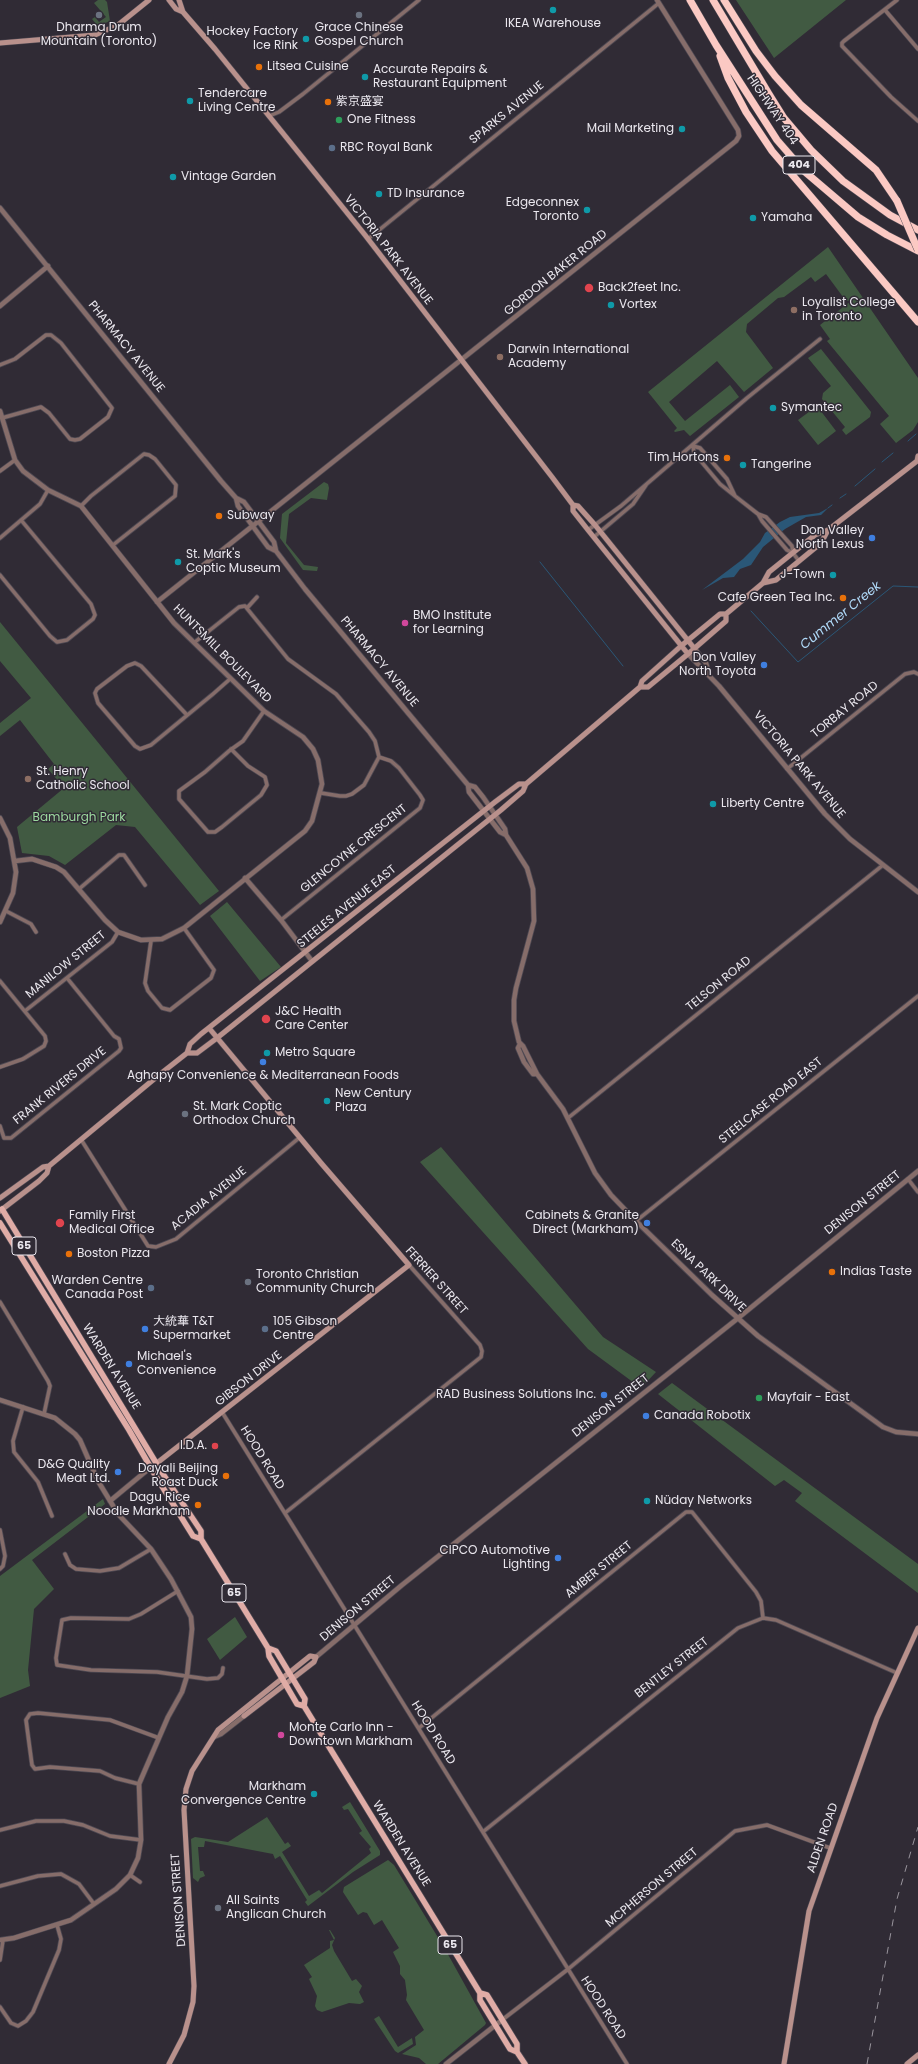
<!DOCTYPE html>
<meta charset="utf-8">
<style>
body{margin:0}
canvas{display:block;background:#302b35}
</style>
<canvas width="918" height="2064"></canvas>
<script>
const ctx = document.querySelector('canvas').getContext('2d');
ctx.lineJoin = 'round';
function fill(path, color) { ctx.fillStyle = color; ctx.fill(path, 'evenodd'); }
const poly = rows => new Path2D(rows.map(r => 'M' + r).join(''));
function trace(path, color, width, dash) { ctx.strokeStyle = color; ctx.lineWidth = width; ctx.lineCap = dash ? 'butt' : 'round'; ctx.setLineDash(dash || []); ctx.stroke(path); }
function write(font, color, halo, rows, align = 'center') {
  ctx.font = font + ' Poppins,"Noto Sans SC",sans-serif'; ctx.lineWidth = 3; ctx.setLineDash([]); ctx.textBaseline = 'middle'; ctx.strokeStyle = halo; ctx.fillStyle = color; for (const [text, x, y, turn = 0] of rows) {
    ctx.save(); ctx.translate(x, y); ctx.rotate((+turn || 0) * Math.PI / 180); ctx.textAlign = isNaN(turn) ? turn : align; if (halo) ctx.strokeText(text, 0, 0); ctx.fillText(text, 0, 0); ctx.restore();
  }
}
fill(poly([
 [98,0,105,0,107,2,110,21,98,26,92,19,95,17,99,22,106,17,94,3],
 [736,0,846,0,774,58],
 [828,247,918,378,918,422,913,430,896,443,880,424,889,416,827,341,830,339,820,325,851,301,846,301,826,274,815,282,811,277,784,297,778,298,747,324,746,332,773,368,744,392,717,361,669,402,685,421,730,385,739,397,690,436,684,430,675,432,674,431,677,428,648,392],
 [821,349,871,412,870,417,846,435,842,430,845,427,822,399,823,393,831,386,808,358],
 [817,406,836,431,818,445,798,420],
 [324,482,328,484,329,488,327,500,311,498,289,514,286,543,304,565,318,567,317,571,303,570,280,538,282,514],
 [0,622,219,891,200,905,135,827,116,825,65,865,49,856,22,853,17,827,64,788,48,769,54,764,20,720,0,736,0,723,31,698,0,661],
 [227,902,281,967,260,981,210,916],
 [441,1147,603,1337,656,1372,641,1388,588,1349,420,1162],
 [672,1383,918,1564,918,1593,795,1501,802,1493,784,1480,775,1486,658,1394],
 [103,1499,105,1504,32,1560,54,1589,34,1609,28,1670,30,1686,0,1698,0,1576],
 [235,1617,247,1637,220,1660,207,1639],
 [350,1802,380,1851,380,1855,353,1872,308,1906,305,1902,307,1900,280,1856,275,1859,273,1854,205,1841,204,1847,198,1847,200,1871,203,1871,205,1876,200,1878,198,1882,193,1878,191,1839,195,1837,228,1842,267,1817,285,1844,288,1842,291,1846,282,1852,309,1896,319,1890,322,1893,371,1853,369,1849,371,1847,359,1833,362,1831,348,1809,344,1810,342,1807],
 [388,1860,394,1865,445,1949,486,2023,485,2025,438,2064,426,2064,419,2058,402,2054,416,2045,415,2037,424,2030,406,2000,407,1995,405,1980,400,1974,400,1966,393,1952,399,1948,382,1920,374,1925,367,1913,363,1912,358,1915,343,1892,344,1887],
 [329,1930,330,1930,335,1938,332,1945,334,1951,352,1981,356,1979,362,1986,359,1992,364,2002,360,2004,349,2003,322,2012,317,2010,315,2006,317,1996,309,1979,312,1977,304,1965,330,1948,330,1941,334,1940],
 [379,2016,398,2047,412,2038,413,2044,398,2053,395,2051,374,2019]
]), '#415a42');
fill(poly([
 [828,508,821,515,806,517,785,529,763,547,751,565,740,569,734,577,723,578,702,590,743,559,760,542,765,533,780,522,790,517,819,513]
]), '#2a5777');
trace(poly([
 [908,441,916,434],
 [882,462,893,453],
 [855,486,875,469],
 [840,498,846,494],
 [828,508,832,505],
 [540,562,623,666],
 [751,611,798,662,893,586,918,587]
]), '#2a5777', 1);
const minor = poly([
 [897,0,844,41,842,43,842,46,891,97,918,121],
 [885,10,918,49],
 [269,116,279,112,303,94,419,0],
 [368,239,659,3],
 [0,365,15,359,46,335,51,335,61,343,112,408,108,417,80,439,75,440,70,439,49,413,41,407,2,418],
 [0,471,15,460],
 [735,496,727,479,720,471,700,448,693,446,694,453,720,484,735,496,758,514,766,517,792,546,793,553],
 [81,506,91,496,144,454,149,455,155,459,176,485,175,496,113,545],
 [758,514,762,521,787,550,793,553,799,561],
 [588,530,621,506,747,398,820,339],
 [594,537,633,504,646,485],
 [0,538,40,504,48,490],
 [0,575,50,636,57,642,67,640,93,619,95,615,91,604,21,520],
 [247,608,257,597],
 [195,642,239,607,245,606,288,659,336,694,369,732,375,741,379,757,364,785,352,794,346,796,340,796,321,793],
 [187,715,141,666,135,663,127,666,97,689,95,693,98,703,135,746,140,749,151,745,213,694,230,679],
 [231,749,248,766,265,777,267,785,261,795,222,827,215,832,208,832,179,799,179,791,205,772,229,751,243,741,264,711],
 [787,769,905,674,914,672,918,674],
 [79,889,119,855,124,855,145,885],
 [6,911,31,924,36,932],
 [281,920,420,808,423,800,420,795,399,768,391,761,379,757],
 [151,941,145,983,148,991,162,1008,170,1010,211,978,214,970,184,928],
 [0,981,45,1036,46,1041,44,1046,23,1059,0,1067],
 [25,1011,112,942,118,932],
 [568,1118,883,865],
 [0,1126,4,1138,11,1138,119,1051,121,1048,119,1039,114,1036,67,978],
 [82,1141,148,1246,156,1247,176,1239,299,1138],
 [908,1179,918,1192],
 [636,1221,918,996],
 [0,1302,48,1381,50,1386,44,1414],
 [23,1407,13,1441,14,1452,38,1482,52,1516],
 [222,1412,627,2064],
 [285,1513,481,1357,482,1351,480,1345,409,1265],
 [0,1530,5,1556,3,1566,0,1569],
 [65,1554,70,1565,76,1569,100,1571,119,1568,151,1549],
 [178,1591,141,1614,129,1619,71,1618,62,1620,56,1658,57,1665,91,1670,157,1672,207,1679,218,1678,222,1674,223,1668],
 [419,1728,686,1512,692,1512,756,1592,761,1601,763,1618],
 [139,1784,115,1778,100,1771,50,1767,35,1769,32,1765,26,1720,30,1714,38,1713,110,1720,159,1738],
 [0,1830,36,1821,64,1821,83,1825,110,1836,141,1840],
 [484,1831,738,1628,763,1618,776,1620,897,1673],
 [130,1875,140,1882],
 [0,1886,38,1876,61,1874,79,1884,94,1904],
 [0,1960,3,1940],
 [0,2007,11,2023,18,2026,26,2021,33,2012,59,1950,61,1939,57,1925],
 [502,2020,567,1970,735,1831,767,1825,830,1848]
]);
const tertiary = poly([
 [0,208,221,481,236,498,244,502,274,542,276,551,305,589,468,785,469,792,500,832,506,835],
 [0,306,48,266],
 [0,411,15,460,23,471,48,490,81,506,174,623,264,711,303,737,313,749,318,760,322,784,312,821,305,831,184,928,162,939,141,940,118,932,105,920,64,872,56,867,32,859,15,861],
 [236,498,238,506,268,547,276,551],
 [157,602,736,141,739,136,738,130,657,0],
 [694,648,706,663,709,674],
 [688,654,719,686,825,814,850,839,918,892],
 [468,785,475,787,483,797,505,829,506,835,527,868,533,889,534,921,516,988,514,1000,514,1021,519,1042,523,1046,537,1074,563,1109,595,1173,611,1195,636,1221,712,1295,758,1336,883,1427,896,1432,918,1434],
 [0,818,10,838,16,872,13,893,0,922],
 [245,878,281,920,312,961],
 [520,1044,518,1048,524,1062,533,1074,537,1074],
 [0,1400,55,1418,75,1434,80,1440,98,1481,118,1514,151,1549,171,1579,191,1617,192,1629,187,1676,182,1692,168,1717,139,1784,141,1840,138,1858,130,1875,116,1889,71,1920,14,1938,0,1940],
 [110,1501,151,1467],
 [316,1657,402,1585,737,1319,918,1171],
 [214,1737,221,1734,244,1716],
 [446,2064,502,2020]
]);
const secondary = poly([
 [169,0,176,9,183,12,215,49,365,235,552,477,573,505,573,511,588,530,688,654],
 [179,0,183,12],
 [0,43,95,35,118,25,149,0],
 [573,505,578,506,595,525,694,648],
 [763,583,776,580,821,543,828,530],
 [640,687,648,687,688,654,726,621,726,614],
 [187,1053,190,1044,201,1034,495,802,519,784,526,784],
 [0,1198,43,1167,49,1166],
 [0,1211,39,1181,47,1173,49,1166,159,1075,187,1053,197,1053,217,1038,501,810,523,791,526,784,640,687,642,681,681,646,720,614,726,614,763,583,769,572,815,535,828,530,917,461,918,456],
 [157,1463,409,1265,321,1163,209,1028],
 [169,2064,184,2035,193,2002,194,1986,184,1810,186,1789,192,1771,218,1730,310,1656,316,1657,314,1662,244,1716],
 [784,2064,809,1911,877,1718,918,1628],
 [907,2064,918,2055]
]);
const primary = poly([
 [2,1209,161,1471,201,1531,201,1539],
 [0,1223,129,1430,155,1475,193,1536,201,1539,268,1648,269,1656,297,1704,304,1706],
 [268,1648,276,1651,305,1699,304,1706,480,1993,480,2000,510,2049,517,2052,525,2064],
 [480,1993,487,1995,517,2044,517,2052]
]);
const motorway = poly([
 [690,0,716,45,777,140,804,171,858,217,887,235,918,251],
 [713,0,769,94,784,118,811,150,843,181,890,215,918,230],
 [724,0,756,51,775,76,801,105,876,170,897,201],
 [720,56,728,78,746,112,772,151,918,322]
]);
trace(minor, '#4e4953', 5);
trace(tertiary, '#4e4953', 6);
trace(secondary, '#4e4953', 6);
trace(primary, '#4e4953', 7);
trace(motorway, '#4e4953', 8);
trace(minor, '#866d6a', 3.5);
trace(tertiary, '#866d6a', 4.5);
trace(secondary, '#b9918c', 5);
trace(primary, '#e0aca6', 5.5);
trace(motorway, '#fbc9c3', 7);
trace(poly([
 [867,2064,897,1899,918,1827]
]), '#99959d', 1, [7, 7]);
const motorwayBridge = poly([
 [897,201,918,250]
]);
trace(motorwayBridge, '#4e4953', 8, []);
trace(motorwayBridge, '#fbc9c3', 7);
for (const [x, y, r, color] of [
 [553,10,4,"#0f9aa8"],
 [99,15,4,"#6b7280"],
 [359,15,4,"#6b7280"],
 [306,39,4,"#0f9aa8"],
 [259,67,4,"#e8710a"],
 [365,77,4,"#0f9aa8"],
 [190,101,4,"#0f9aa8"],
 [328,102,4,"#e8710a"],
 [339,120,4,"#2e9e5b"],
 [682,129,4,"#0f9aa8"],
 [332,148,4,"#5c6f8a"],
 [173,177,4,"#0f9aa8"],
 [379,194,4,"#0f9aa8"],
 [587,210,4,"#0f9aa8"],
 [753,218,4,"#0f9aa8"],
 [589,288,5,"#e0444e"],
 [611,305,4,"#0f9aa8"],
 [794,310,4,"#8d6e63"],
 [500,357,4,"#8d6e63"],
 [773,408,4,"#0f9aa8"],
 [727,458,4,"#e8710a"],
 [743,465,4,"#0f9aa8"],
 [219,516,4,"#e8710a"],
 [872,538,4,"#3f7fe0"],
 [178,562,4,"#0f9aa8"],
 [833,575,4,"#0f9aa8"],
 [843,598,4,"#e8710a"],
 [405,623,4,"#d1479c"],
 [764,665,4,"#3f7fe0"],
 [28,779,4,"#8d6e63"],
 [713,804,4,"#0f9aa8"],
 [266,1019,5,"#e0444e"],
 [267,1053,4,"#0f9aa8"],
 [263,1062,4,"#3f7fe0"],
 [327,1101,4,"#0f9aa8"],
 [185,1114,4,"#6b7280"],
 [60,1223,5,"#e0444e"],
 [647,1223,4,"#3f7fe0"],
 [69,1254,4,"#e8710a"],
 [832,1272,4,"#e8710a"],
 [248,1282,4,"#6b7280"],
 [151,1288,4,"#5c6f8a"],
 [145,1329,4,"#3f7fe0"],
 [265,1329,4,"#5c6f8a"],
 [129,1364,4,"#3f7fe0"],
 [604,1395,4,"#3f7fe0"],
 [759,1398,4,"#2e9e5b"],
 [646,1416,4,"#3f7fe0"],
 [215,1446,4,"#e0444e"],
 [118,1472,4,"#3f7fe0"],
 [226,1476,4,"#e8710a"],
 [647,1501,4,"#0f9aa8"],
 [198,1505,4,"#e8710a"],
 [558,1558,4,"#3f7fe0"],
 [281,1735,4,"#d1479c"],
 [314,1794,4,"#0f9aa8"],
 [218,1908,4,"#6b7280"]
]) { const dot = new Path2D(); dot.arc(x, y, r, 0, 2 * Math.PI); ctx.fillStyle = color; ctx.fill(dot); trace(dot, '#302b35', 1.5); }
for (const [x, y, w] of [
 [799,165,32],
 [24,1246,24],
 [234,1593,24],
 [450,1945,24]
]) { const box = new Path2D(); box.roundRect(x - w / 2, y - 9, w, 18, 3); ctx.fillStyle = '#302b35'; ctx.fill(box); trace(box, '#eae7ee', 1); }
write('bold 11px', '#eae7ee', null, [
 ["404",799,165],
 ["65",24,1246],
 ["65",234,1593],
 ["65",450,1945]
]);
write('12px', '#eae7ee', '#302b35', [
 ["IKEA Warehouse",553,24,"center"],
 ["Dharma Drum",99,28,"center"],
 ["Mountain (Toronto)",99,42,"center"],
 ["Grace Chinese",359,28,"center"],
 ["Gospel Church",359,42,"center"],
 ["Hockey Factory",298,32,"right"],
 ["Ice Rink",298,46,"right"],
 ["Litsea Cuisine",267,67],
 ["Accurate Repairs &",373,70],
 ["Restaurant Equipment",373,84],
 ["Tendercare",198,94],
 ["Living Centre",198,108],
 ["紫京盛宴",336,102],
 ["One Fitness",347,120],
 ["Mail Marketing",674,129,"right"],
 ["RBC Royal Bank",340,148],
 ["Vintage Garden",181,177],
 ["TD Insurance",387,194],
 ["Edgeconnex",579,203,"right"],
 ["Toronto",579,217,"right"],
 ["Yamaha",761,218],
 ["Back2feet Inc.",598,288],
 ["Loyalist College",802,303],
 ["in Toronto",802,317],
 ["Vortex",619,305],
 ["Darwin International",508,350],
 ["Academy",508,364],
 ["Symantec",781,408],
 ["Tim Hortons",719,458,"right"],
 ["Tangerine",751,465],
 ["Subway",227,516],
 ["Don Valley",864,531,"right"],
 ["North Lexus",864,545,"right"],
 ["St. Mark's",186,555],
 ["Coptic Museum",186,569],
 ["J-Town",825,575,"right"],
 ["Cafe Green Tea Inc.",835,598,"right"],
 ["BMO Institute",413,616],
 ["for Learning",413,630],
 ["Don Valley",756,658,"right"],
 ["North Toyota",756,672,"right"],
 ["St. Henry",36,772],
 ["Catholic School",36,786],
 ["Liberty Centre",721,804],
 ["J&C Health",275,1012],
 ["Care Center",275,1026],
 ["Metro Square",275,1053],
 ["Aghapy Convenience & Mediterranean Foods",263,1076,"center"],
 ["New Century",335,1094],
 ["Plaza",335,1108],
 ["St. Mark Coptic",193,1107],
 ["Orthodox Church",193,1121],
 ["Family First",69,1216],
 ["Medical Office",69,1230],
 ["Cabinets & Granite",639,1216,"right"],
 ["Direct (Markham)",639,1230,"right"],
 ["Boston Pizza",77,1254],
 ["Indias Taste",840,1272],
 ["Toronto Christian",256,1275],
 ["Community Church",256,1289],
 ["Warden Centre",143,1281,"right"],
 ["Canada Post",143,1295,"right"],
 ["大統華 T&T",153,1322],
 ["Supermarket",153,1336],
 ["105 Gibson",273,1322],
 ["Centre",273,1336],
 ["Michael's",137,1357],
 ["Convenience",137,1371],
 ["RAD Business Solutions Inc.",596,1395,"right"],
 ["Mayfair - East",767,1398],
 ["Canada Robotix",654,1416],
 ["I.D.A.",207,1446,"right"],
 ["D&G Quality",110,1465,"right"],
 ["Meat Ltd.",110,1479,"right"],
 ["Dayali Beijing",218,1469,"right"],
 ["Roast Duck",218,1483,"right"],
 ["Dagu Rice",190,1498,"right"],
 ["Noodle Markham",190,1512,"right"],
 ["Nüday Networks",655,1501],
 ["CIPCO Automotive",550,1551,"right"],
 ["Lighting",550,1565,"right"],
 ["Monte Carlo Inn -",289,1728],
 ["Downtown Markham",289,1742],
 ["Markham",306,1787,"right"],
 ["Convergence Centre",306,1801,"right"],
 ["All Saints",226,1901],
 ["Anglican Church",226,1915]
], 'left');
write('12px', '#eae7ee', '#302b35', [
 ["HIGHWAY 404",772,110,56],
 ["SPARKS AVENUE",507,113,-39],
 ["VICTORIA PARK AVENUE",388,250,52],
 ["GORDON BAKER ROAD",556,273,-39],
 ["PHARMACY AVENUE",126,347,51],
 ["HUNTSMILL BOULEVARD",222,654,45],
 ["PHARMACY AVENUE",379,662,50],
 ["TORBAY ROAD",845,710,-39],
 ["VICTORIA PARK AVENUE",799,765,50],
 ["GLENCOYNE CRESCENT",354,849,-39],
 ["STEELES AVENUE EAST",347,907,-39],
 ["MANILOW STREET",66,965,-39],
 ["TELSON ROAD",719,984,-39],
 ["FRANK RIVERS DRIVE",60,1086,-39],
 ["STEELCASE ROAD EAST",771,1101,-39],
 ["ACADIA AVENUE",209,1199,-39],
 ["DENISON STREET",863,1203,-39],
 ["ESNA PARK DRIVE",708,1276,44],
 ["FERRIER STREET",436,1281,48],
 ["WARDEN AVENUE",111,1367,58],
 ["GIBSON DRIVE",249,1379,-38],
 ["DENISON STREET",611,1406,-38],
 ["HOOD ROAD",262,1458,58],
 ["AMBER STREET",599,1570,-39],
 ["DENISON STREET",358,1609,-40],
 ["BENTLEY STREET",672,1668,-38],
 ["HOOD ROAD",433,1733,58],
 ["ALDEN ROAD",823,1838,-71],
 ["WARDEN AVENUE",401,1844,58],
 ["MCPHERSON STREET",652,1888,-40],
 ["DENISON STREET",179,1900,-94],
 ["HOOD ROAD",603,2008,57]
]);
write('12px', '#9bd89e', '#302b35', [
 ["Bamburgh Park",79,818]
]);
write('italic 13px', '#b0d9f8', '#302b35', [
 ["Cummer Creek",841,616,-39]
]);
</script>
